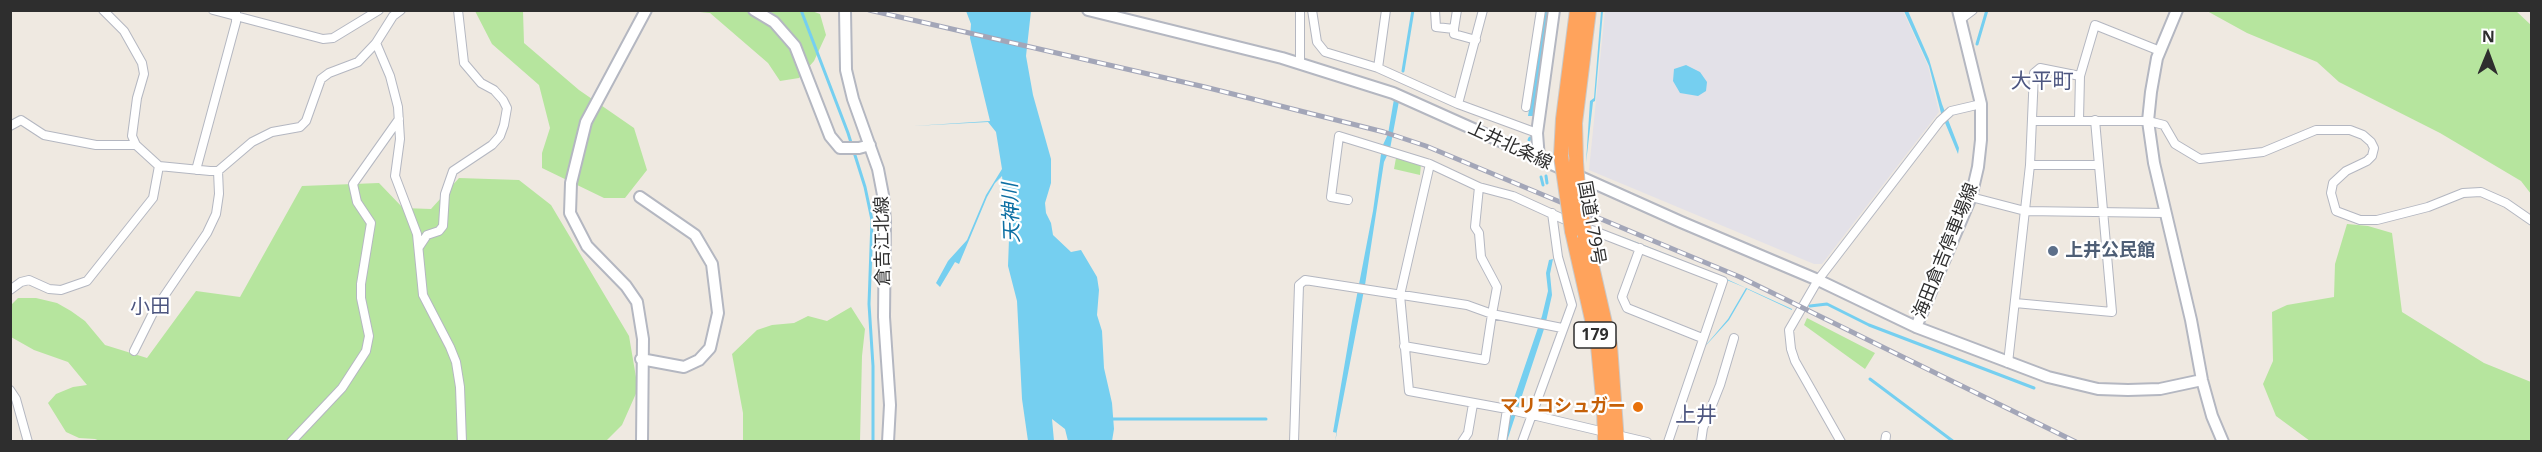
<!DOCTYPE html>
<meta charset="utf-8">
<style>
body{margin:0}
#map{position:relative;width:2542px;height:452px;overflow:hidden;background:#efe9e1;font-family:"Noto Sans",sans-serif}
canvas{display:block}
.frame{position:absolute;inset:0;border:12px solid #2e2e2e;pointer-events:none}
.north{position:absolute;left:2458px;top:24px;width:60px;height:60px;-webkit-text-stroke:4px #fff;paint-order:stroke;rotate:1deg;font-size:16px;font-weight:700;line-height:24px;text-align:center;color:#2e2e2e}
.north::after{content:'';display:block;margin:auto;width:21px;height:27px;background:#2e2e2e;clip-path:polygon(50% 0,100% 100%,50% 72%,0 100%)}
</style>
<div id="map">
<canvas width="2542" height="452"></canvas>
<div class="frame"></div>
<div class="north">N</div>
</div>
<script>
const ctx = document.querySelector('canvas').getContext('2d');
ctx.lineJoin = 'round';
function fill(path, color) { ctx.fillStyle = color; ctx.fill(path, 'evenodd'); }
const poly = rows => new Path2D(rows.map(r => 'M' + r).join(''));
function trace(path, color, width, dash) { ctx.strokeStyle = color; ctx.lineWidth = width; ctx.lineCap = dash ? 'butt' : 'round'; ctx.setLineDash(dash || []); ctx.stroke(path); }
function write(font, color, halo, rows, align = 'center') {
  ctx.font = font + ' "Noto Sans","Noto Sans JP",sans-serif'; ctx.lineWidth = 4.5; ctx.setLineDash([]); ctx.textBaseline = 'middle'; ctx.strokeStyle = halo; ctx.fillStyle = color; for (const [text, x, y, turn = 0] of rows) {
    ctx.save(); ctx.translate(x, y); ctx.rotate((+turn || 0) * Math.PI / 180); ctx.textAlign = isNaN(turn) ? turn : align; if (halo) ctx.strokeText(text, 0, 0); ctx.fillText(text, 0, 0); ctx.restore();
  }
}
fill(poly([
 [1605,11,1903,11,1928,66,1939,112,1822,264,1814,264,1589,170]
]), '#e3e1e8');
fill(poly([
 [475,11,523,11,524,43,579,90,634,128,647,170,625,198,604,198,542,168,542,153,550,128,539,85,492,44],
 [690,11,812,11,820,14,826,35,814,61,799,78,780,81,768,63,710,13],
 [2207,11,2516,11,2531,25,2531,194,2521,181,2440,133,2339,82,2317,62,2247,33],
 [1396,158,1421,164,1420,175,1394,169],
 [459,178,519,180,551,205,629,336,638,389,622,425,606,441,100,441,95,439,79,438,66,432,48,403,56,394,73,387,87,385,68,362,34,350,11,337,11,305,18,298,36,298,57,303,71,311,85,321,105,345,147,358,196,291,240,297,302,186,379,183,403,208,431,209],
 [2347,224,2368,226,2392,233,2402,312,2484,363,2531,382,2531,441,2310,441,2276,416,2263,384,2273,361,2272,312,2287,305,2334,297,2335,264],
 [851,307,865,329,862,356,860,441,743,441,743,413,732,354,757,330,772,325,794,323,808,316,827,321],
 [1807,318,1875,353,1865,369,1804,325]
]), '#b6e59e');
fill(poly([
 [966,11,1031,11,1026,56,1033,95,1051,159,1051,183,1045,203,1046,213,1051,223,1053,235,1071,252,1081,250,1097,277,1099,290,1097,315,1102,331,1104,368,1112,403,1114,429,1112,441,1068,441,1065,429,1052,419,1054,441,1028,441,1022,399,1017,301,1008,266,1009,239,1002,176,995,183,987,197,959,264,955,262,940,287,936,283,948,261,967,240,986,195,1002,169,996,132,988,122,913,126,990,121,970,38,971,24],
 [1545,11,1548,11,1533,116,1528,116],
 [1601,11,1603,11,1595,101,1593,102,1586,163,1590,101,1594,98],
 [1904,11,1908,11,1929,59,1942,104,1959,148,1958,154,1941,113,1929,66],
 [1686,65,1700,72,1707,82,1706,91,1698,96,1680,93,1673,81,1674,69],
 [1394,99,1399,101,1390,149,1384,162,1365,285,1335,441,1337,433,1333,432,1352,321,1373,211,1382,147,1388,134],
 [1616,234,1709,271,1792,309,1792,310,1747,289,1729,320,1700,352,1728,319,1746,288],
 [1553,259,1550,274,1552,295,1545,326,1507,441,1505,442,1511,407,1542,316,1548,291,1546,273,1549,260]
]), '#75cff0');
trace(poly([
 [801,10,848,133,865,187,872,220,869,304,873,366,873,442],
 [1977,44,1987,10],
 [1403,71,1413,10],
 [1529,140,1530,138],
 [1546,176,1547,183],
 [1541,177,1543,185],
 [1810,306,1827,304,1869,325,2034,388],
 [1870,379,1954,442],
 [1111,419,1266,419]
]), '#75cff0', 3);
const street = poly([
 [103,10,124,31,142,63,144,74,137,98,132,136,136,145,159,166,210,171,218,171,252,142,272,132,300,127,306,121,321,79,329,73,358,62,376,43,393,16,401,10],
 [213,10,323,39,333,38,379,10],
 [1312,10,1317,42,1325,52,1378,68,1458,104,1537,133],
 [1435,10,1436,27,1454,29,1454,34,1476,40],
 [1961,19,1973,10],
 [1454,29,1457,10],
 [376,43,390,76,398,107,400,139,395,176,417,234,423,295,450,347,456,362,460,387,462,442],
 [1300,63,1300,10],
 [1378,68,1386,10],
 [1458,104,1483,10],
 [1526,107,1541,10],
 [2079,120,2080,76,2095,25,2160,51],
 [2033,121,2148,121,2164,125,2175,144,2200,159,2263,152,2316,130,2350,130,2363,135,2371,142,2374,148,2372,156,2367,161,2346,171,2333,183,2331,193,2336,211,2360,220,2377,220,2428,207,2463,193,2481,192,2506,203,2532,221],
 [10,126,21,120,44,135,96,145,136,145],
 [2030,165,2098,165],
 [196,170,236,22,236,12],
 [1479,187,1475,227,1479,233,1481,257,1497,287,1492,314,1562,328],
 [1971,197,2025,211,2165,213],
 [1348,200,1331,197,1339,136,1430,164],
 [1572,223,1513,196,1479,187,1430,164,1400,295,1409,391,1507,409,1647,442],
 [1584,227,1723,281,1668,442],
 [419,247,427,235,439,231,443,226,445,194,453,171,492,145,500,136,504,125,507,108,503,100,494,90,481,83,464,63,458,10],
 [1640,248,1622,297,1627,308,1702,338],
 [10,290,21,282,29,280,49,289,61,290,87,281,153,198,159,166],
 [2015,303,2112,312,2095,120],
 [134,351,154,311,207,233,216,214,219,194,218,171],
 [2008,363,2030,165,2034,73,2040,68,2080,76],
 [10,390,16,399,28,442],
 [291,442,342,388,366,351,369,336,361,298,361,284,371,223,357,202,353,184,399,119],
 [1294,442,1299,285,1305,280,1467,305,1492,314,1485,360,1404,346],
 [1462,442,1468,433,1473,404],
 [1502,442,1507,409],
 [1522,442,1572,305,1558,257,1552,213],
 [1701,442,1703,428,1720,385,1734,338],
 [1841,442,1795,361,1791,349,1789,330,1818,280,1940,121,1951,111,1981,104],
 [1885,442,1886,436]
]);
const secondary = poly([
 [754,10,774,22,795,46,830,136,840,148,859,148,870,145],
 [845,10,846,70,853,99,878,169,883,195,885,222,884,317,890,405,888,442],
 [1088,10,1282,58,1393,93,1681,222,1818,280,1916,327,2048,377,2098,389,2128,390,2160,389,2202,380],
 [2177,10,2157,58,2151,92,2148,121,2154,163,2191,320,2202,380,2212,416,2223,442],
 [1539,159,1537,133,1554,10],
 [640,197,695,235,712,264,718,313,710,348,699,360,684,367,641,359],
 [1916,327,1971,197,1978,167,1981,140,1981,104,1958,10],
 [642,442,643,339,637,302,626,286,587,246,570,213,571,183,586,122,646,10]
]);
const highway = poly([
 [1561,156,1563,119,1577,10],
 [1576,162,1575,123,1589,10],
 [1572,231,1598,346,1604,409,1605,442],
 [1585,236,1610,345,1617,442]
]);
trace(street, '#b4b7c1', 10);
trace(secondary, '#b4b7c1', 14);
trace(highway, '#c9c9c9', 16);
trace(street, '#fff', 8);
trace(secondary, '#fff', 10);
trace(highway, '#ffa35c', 14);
const rail = poly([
 [869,10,1205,87,1384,132,1426,146,1740,277,2076,442]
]);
trace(rail, '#a3a6b8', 5);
trace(rail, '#fff', 3, [9]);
const highwayBridge = poly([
 [1561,156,1572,231],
 [1576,162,1579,202,1585,236]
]);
trace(highwayBridge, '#c9c9c9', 16, []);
trace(highwayBridge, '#ffa35c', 14);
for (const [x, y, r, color] of [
 [2053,251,6,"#5c6f8a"],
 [1638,407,6,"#e8710a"]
]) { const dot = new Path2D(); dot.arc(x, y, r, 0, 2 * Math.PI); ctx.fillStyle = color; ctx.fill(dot); trace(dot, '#fff', 2); }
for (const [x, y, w] of [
 [1595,335,42]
]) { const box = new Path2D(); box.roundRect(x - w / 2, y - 13, w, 26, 4.5); ctx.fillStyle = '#fff'; ctx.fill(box); trace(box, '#2e2e2e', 1.5); }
write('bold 16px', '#2e2e2e', null, [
 ["179",1595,335]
]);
write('18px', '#2e2e2e', '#fff', [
 ["上井北条線",1510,146,25],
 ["国道179号",1591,223,80],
 ["倉吉江北線",883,241,-91],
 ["海田倉吉停車場線",1946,251,-68]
]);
write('bold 18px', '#4e5e75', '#fff', [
 ["上井公民館",2065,251]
], 'left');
write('bold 18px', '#c56008', '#fff', [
 ["マリコシュガー",1626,407]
], 'right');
write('italic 20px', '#0d6fa3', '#fff', [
 ["天神川",1012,213,-92]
]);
write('20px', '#4d5680', '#fff', [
 ["小田",150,307]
]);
write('21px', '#4d5680', '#fff', [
 ["大平町",2042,82],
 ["上井",1696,416]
]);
</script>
